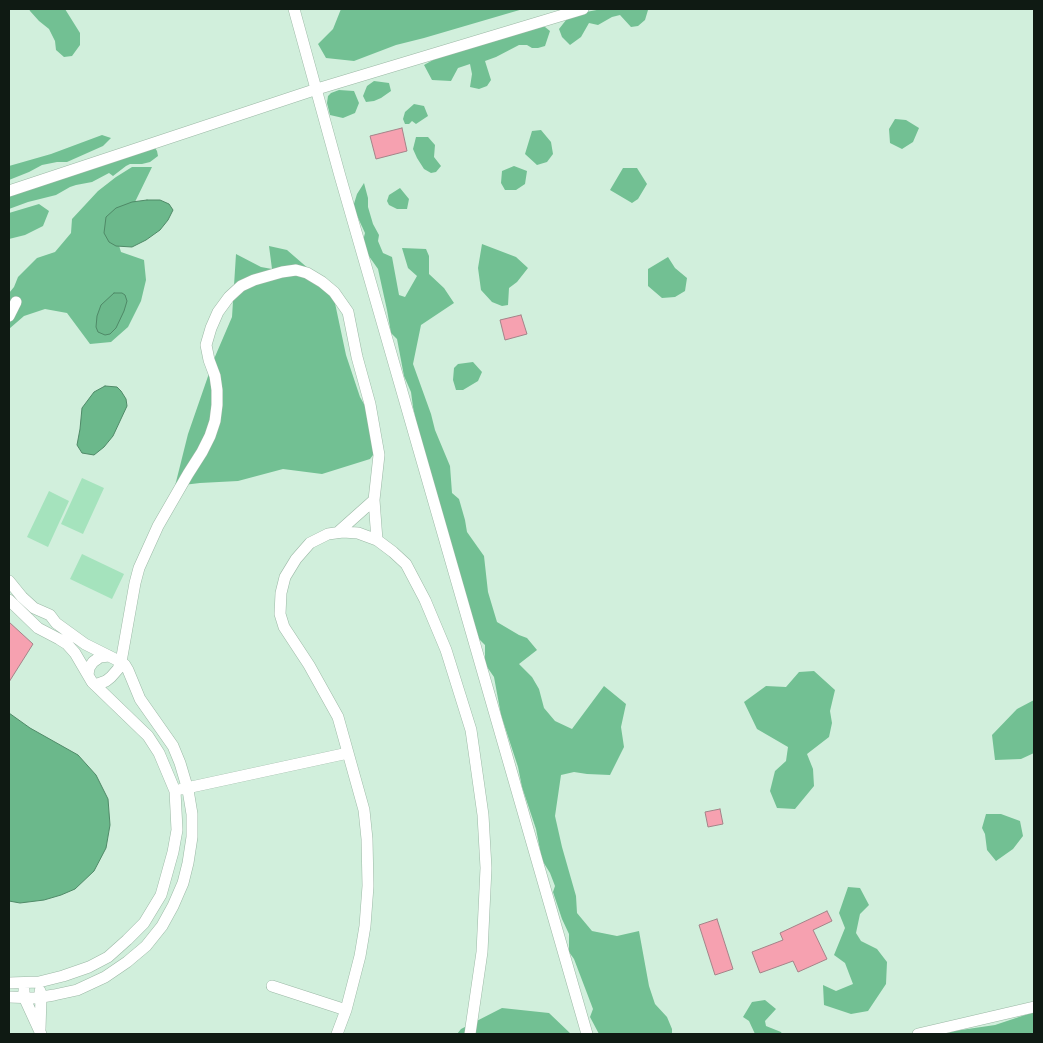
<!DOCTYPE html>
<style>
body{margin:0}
#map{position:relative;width:1043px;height:1043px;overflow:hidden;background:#d1efdc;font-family:Arial,sans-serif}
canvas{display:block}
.frame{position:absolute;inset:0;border:10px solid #0f1a13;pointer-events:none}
</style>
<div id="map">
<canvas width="1043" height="1043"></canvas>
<div class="frame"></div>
</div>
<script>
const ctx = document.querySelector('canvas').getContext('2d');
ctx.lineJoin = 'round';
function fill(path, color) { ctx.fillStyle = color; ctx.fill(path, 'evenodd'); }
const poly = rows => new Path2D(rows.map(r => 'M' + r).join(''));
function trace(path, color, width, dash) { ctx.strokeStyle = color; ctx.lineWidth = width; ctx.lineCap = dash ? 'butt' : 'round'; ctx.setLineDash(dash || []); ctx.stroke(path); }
fill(poly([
 [82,478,104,488,83,534,61,524],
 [49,491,69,501,48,547,27,537],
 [82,554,124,574,112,599,70,579]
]), '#a5e3bd');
fill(poly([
 [29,9,65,9,80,33,80,45,72,56,64,57,56,50,55,41,49,29,39,21,30,11],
 [341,9,523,9,424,38,396,45,354,61,326,58,318,44,333,29],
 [602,9,664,9,663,10,648,10,645,20,638,26,631,27,620,15,612,17,598,25,589,23,581,37,570,45,562,37,559,29,570,15],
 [537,27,545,27,550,31,545,46,538,48,532,48,527,45,519,45,496,57,485,61,491,80,487,86,479,89,470,87,472,74,470,64,458,68,451,81,432,80,424,65,442,55],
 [374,81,389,83,391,91,381,98,374,101,366,102,363,96,367,86],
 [339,90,354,91,359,103,355,113,343,118,330,115,327,103,328,96,331,93],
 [414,104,424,106,428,116,416,124,412,121,409,124,405,124,403,119,405,112],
 [895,119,906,120,919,128,913,142,902,149,890,143,889,129],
 [541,130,551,142,553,154,547,162,537,165,525,154,532,131],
 [102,135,111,138,103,146,67,162,57,162,42,165,29,172,9,180,9,166,51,154],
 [416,137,428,137,435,145,434,157,441,166,436,172,431,173,424,169,417,158,413,149],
 [155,148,157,151,158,156,150,162,142,164,130,164,126,166,113,176,109,173,92,182,76,185,70,187,56,195,28,202,9,209,9,195],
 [514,166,527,171,525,184,516,190,505,190,501,183,502,171],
 [132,167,152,167,117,239,121,252,144,260,146,280,141,301,128,327,111,342,90,344,67,313,45,309,24,316,9,329,9,293,14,287,18,277,37,258,55,252,71,233,72,219,98,191,116,177],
 [623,168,637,168,647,184,638,199,632,203,610,190],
 [364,183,368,198,368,207,373,224,379,235,378,241,383,253,392,257,399,295,405,297,417,276,408,268,402,248,426,249,429,256,429,274,444,288,454,303,421,325,413,364,431,414,435,430,450,466,452,493,459,499,465,520,467,532,484,556,488,592,497,622,519,635,527,638,537,650,519,664,532,677,539,689,544,708,555,721,572,729,604,686,626,704,621,727,624,747,610,775,587,774,574,772,561,775,555,816,562,847,576,896,577,913,592,931,617,936,639,931,649,986,655,1004,667,1017,672,1029,672,1034,642,1034,638,1033,633,1034,599,1034,590,1017,593,1009,574,959,569,952,569,934,562,919,553,892,555,886,550,873,542,860,536,829,522,787,518,767,501,715,494,677,485,664,485,645,479,639,421,444,413,407,411,392,404,376,397,339,391,333,387,310,378,269,366,252,363,241,365,233,353,207,357,194],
 [400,188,409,199,407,209,397,209,389,205,387,201,389,195],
 [39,204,49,211,43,226,25,235,9,239,9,213],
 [482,244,516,257,528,268,517,282,509,288,508,305,502,306,492,302,481,290,478,268],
 [269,246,287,250,332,289,346,355,360,397,373,420,379,447,370,459,322,474,283,469,238,481,200,483,175,486,188,434,214,359,232,317,236,254,261,267,272,269],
 [668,257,675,268,687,278,685,291,675,297,662,298,648,286,648,269],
 [473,362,482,372,478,381,463,390,456,390,453,380,454,368,458,364],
 [814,671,835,690,830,711,832,723,829,737,807,754,813,769,814,786,795,809,777,808,770,791,775,771,786,761,788,747,757,729,744,702,766,686,786,687,799,672],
 [1034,700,1034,753,1021,759,995,760,992,735,1017,709],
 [986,814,1001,814,1020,821,1023,836,1013,849,996,861,987,850,985,834,982,828],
 [848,887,860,888,869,905,860,914,856,933,861,941,877,949,887,962,886,984,868,1011,851,1014,824,1005,823,985,836,991,853,984,845,963,834,955,845,928,839,913],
 [765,1000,776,1009,765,1021,766,1026,781,1032,782,1034,755,1034,749,1021,743,1017,752,1002],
 [502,1008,549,1013,571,1034,457,1034,461,1029],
 [1034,1012,1034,1034,944,1034,954,1031,995,1025]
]), '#72c093');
const water = poly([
 [147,200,160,200,169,204,173,210,168,220,160,230,146,240,132,247,116,246,109,242,104,233,106,217,116,208,132,202,147,200],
 [114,293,122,293,125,295,127,301,124,311,116,328,110,334,105,335,98,332,96,327,97,316,101,305,114,293],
 [105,386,117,387,121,391,126,399,127,406,113,436,104,447,94,455,82,453,77,445,80,429,82,408,94,392,105,386],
 [9,713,30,728,78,755,96,775,108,799,110,825,106,848,94,871,75,889,61,895,44,900,20,903,9,901,9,713]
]);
fill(water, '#6bb88b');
trace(water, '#4f8967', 1);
const building = poly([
 [402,128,407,151,376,159,370,136,402,128],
 [521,315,527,334,505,340,500,320,521,315],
 [9,622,33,644,9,682,9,622],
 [720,809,723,824,708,827,705,812,720,809],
 [827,911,832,921,813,930,827,959,798,972,793,961,760,973,752,952,783,940,780,933,827,911],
 [717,919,733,969,715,975,699,925,717,919]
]);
fill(building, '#f6a1b0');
trace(building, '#a48388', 1);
const minor = poly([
 [294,9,340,176,587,1034],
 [9,191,317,89,583,9],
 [9,316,16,302],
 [337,533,374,500],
 [9,581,22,597,34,608,50,615,56,623,85,644,121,662,125,665,128,670,140,699,173,746,180,763,188,790,192,814,192,837,188,863,183,883,173,906,162,926,146,946,127,962,105,977,77,990,54,995,36,998,9,997],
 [9,600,38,628,59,639,67,644,75,653,92,682,148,736,159,753,175,791,177,830,173,852,161,895,144,923,127,940,108,957,89,967,63,976,39,982,9,983],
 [88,675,89,668,93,662,100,657,109,656],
 [95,685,106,681,111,677,118,669,121,662,135,583,139,568,158,526,188,474,202,452,210,436,215,421,217,405,217,390,215,376,209,360,206,345,211,328,218,312,229,297,241,286,254,280,282,272,296,270,307,273,322,282,334,292,348,312,357,357,370,404,379,455,374,500,377,540],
 [182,789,348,753],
 [272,986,346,1010],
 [24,990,24,997,41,1034],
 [40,1029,41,997,40,991],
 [337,1034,346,1010,360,956,365,926,368,886,367,839,364,810,338,717,309,665,284,627,280,614,281,593,285,577,296,559,310,543,328,534,343,532,358,533,377,540,393,552,406,564,425,600,446,650,471,730,483,815,486,868,482,952,470,1034],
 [918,1034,1034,1007]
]);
trace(minor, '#9bb8a5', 12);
trace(minor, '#fff', 11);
</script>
